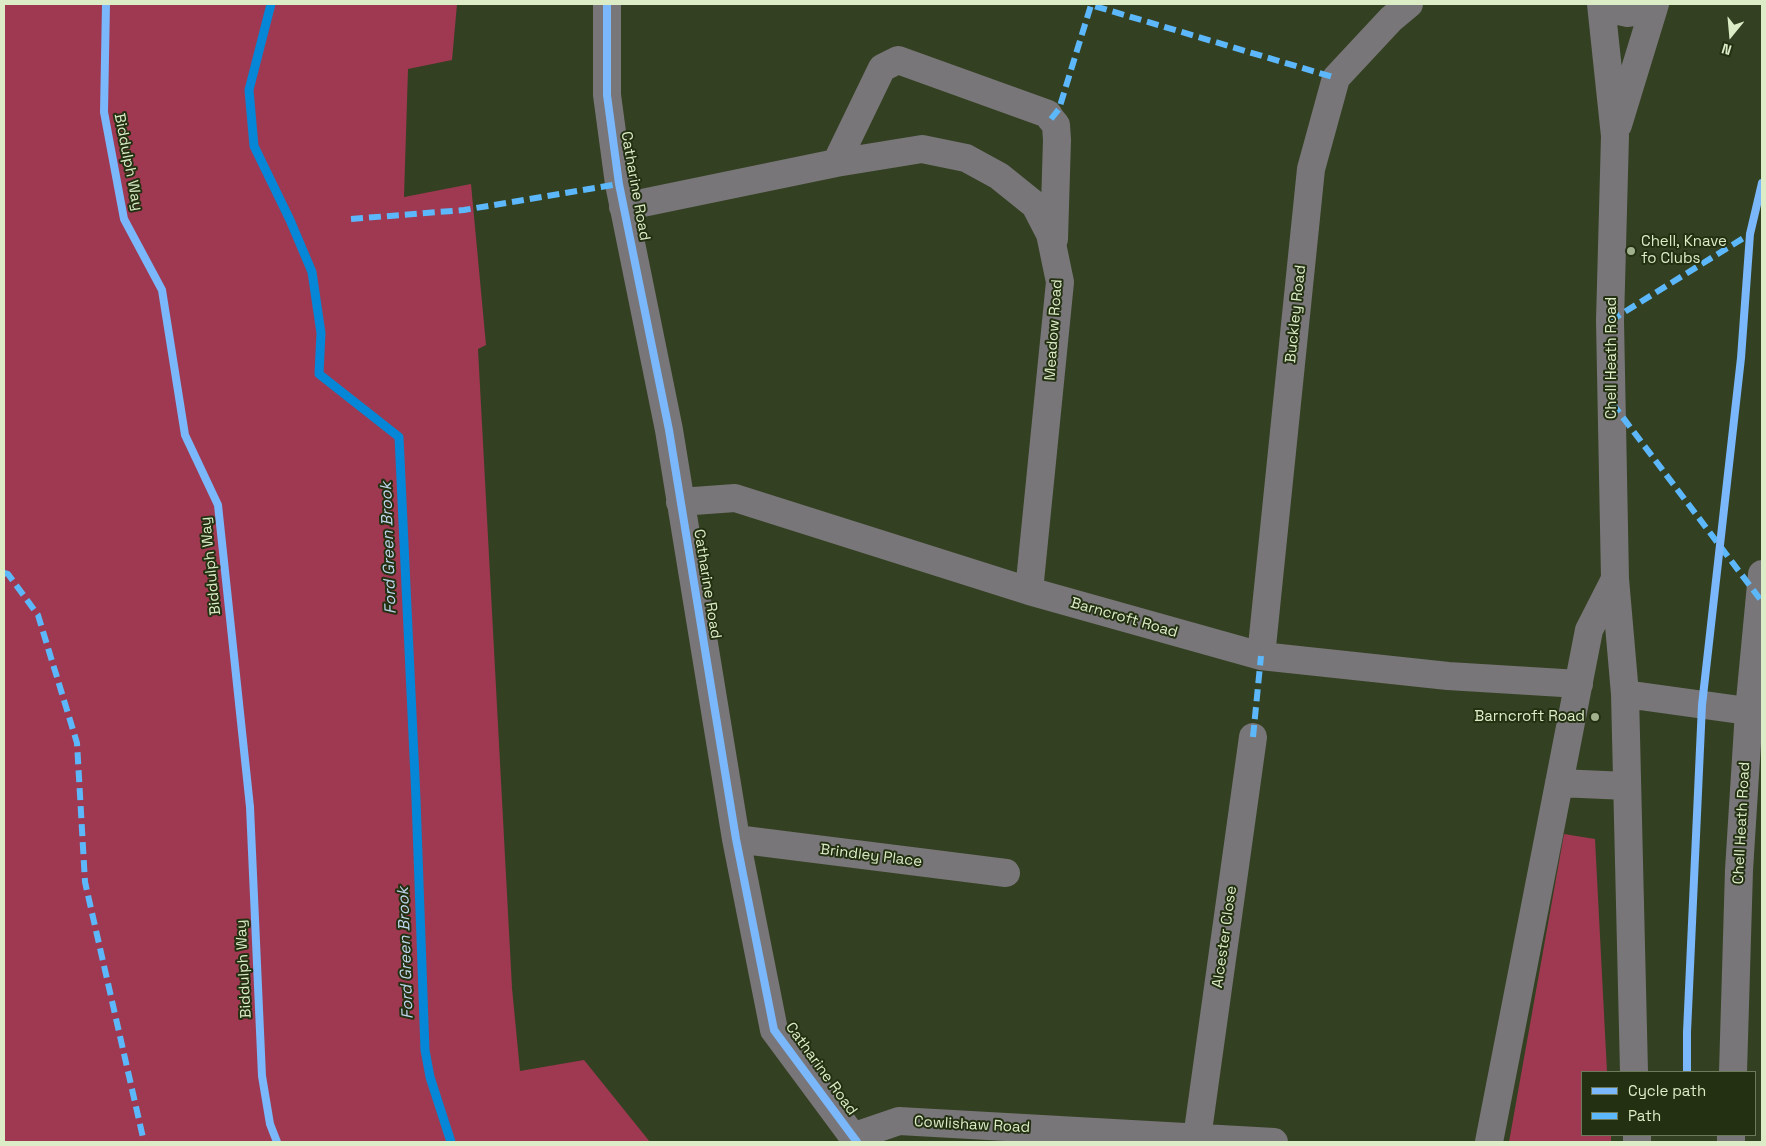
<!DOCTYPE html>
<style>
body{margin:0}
#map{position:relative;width:1766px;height:1146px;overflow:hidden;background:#344022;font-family:"Space Grotesk",sans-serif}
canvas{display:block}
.frame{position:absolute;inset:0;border:5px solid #dbecc7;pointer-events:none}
.legend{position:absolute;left:1581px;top:1071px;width:175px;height:65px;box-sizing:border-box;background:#233011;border:1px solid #6d7b5a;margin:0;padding:6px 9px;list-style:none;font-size:15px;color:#dbecc7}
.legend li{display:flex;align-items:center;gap:10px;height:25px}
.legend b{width:25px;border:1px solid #6d7b5a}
.north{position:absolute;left:1706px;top:10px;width:50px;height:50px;-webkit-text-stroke:4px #233011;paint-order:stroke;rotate:197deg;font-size:14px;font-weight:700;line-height:20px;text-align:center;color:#dbecc7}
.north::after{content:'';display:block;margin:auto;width:18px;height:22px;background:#dbecc7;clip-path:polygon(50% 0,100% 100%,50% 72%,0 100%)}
</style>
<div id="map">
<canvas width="1766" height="1146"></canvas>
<div class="frame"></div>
<ul class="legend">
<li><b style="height:6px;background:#7ab7fb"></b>Cycle path</li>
<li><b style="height:6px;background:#5cb8fa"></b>Path</li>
</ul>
<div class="north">N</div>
</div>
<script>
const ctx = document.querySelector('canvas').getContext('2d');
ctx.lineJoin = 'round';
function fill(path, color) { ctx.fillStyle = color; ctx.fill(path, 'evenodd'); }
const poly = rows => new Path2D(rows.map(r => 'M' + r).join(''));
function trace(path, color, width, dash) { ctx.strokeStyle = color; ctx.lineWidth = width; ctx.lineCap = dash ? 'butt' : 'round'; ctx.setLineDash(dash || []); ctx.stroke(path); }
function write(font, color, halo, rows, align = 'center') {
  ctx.font = font + ' "Space Grotesk",sans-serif'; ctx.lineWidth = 4; ctx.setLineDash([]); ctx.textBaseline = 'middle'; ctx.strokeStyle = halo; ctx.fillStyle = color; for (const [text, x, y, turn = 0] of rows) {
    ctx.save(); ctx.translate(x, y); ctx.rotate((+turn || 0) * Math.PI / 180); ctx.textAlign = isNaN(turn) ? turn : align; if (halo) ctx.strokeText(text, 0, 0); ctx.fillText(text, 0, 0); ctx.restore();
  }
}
fill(poly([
 [4,4,457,4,452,60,408,69,404,197,471,184,486,345,478,349,512,988,520,1071,584,1060,650,1142,4,1142],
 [1564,834,1595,839,1607,1072,1582,1072,1582,1135,1611,1135,1611,1142,1509,1142]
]), '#9e3951');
trace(poly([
 [271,4,249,90,254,146,290,220,312,272,321,333,319,374,399,437,416,799,425,1050,430,1077,451,1142]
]), '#0586d6', 9);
trace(poly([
 [607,4,607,95,619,184,669,430,736,839,774,1030,857,1142],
 [1601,4,1615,136,1610,321,1615,579,1625,694,1634,1072],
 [1604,4,1610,9,1628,13,1641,11,1652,4],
 [1618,125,1655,4],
 [836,163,882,68,898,60,1048,114,1051,119,1056,125,1057,140,1054,239],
 [623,207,836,163,922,149,966,158,999,176,1035,205,1050,234,1060,282,1029,591],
 [680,502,735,498,1029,591,1261,656,1448,676,1579,684],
 [1261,656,1311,169,1336,78,1391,19,1409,4],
 [1625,694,1762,713],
 [1559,783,1627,786],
 [736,839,1006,873],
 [1733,1072,1739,870,1749,711,1762,574],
 [1637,1135,1637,1142],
 [852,1137,899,1121,1274,1142],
 [1197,1138,1253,737],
 [1489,1142,1589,630,1615,579],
 [1731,1142,1731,1135]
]), '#787679', 28);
trace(poly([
 [1051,119,1059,109,1091,5,1336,78],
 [351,219,464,210,619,184],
 [1610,321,1750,234],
 [1612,403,1760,599],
 [4,573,8,574,38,615,77,743,85,882,144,1142],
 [1253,737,1261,656]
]), '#5cb8fa', 6, [12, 6]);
trace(poly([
 [106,4,104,112,124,219,162,290,185,435,218,505,250,807,262,1076,270,1124,277,1142],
 [607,4,607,95,619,184,669,430,736,839,774,1030,857,1142],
 [1687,1072,1687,1032,1702,705,1741,358,1750,234,1762,183]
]), '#7ab7fb', 8);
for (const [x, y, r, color] of [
 [1631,251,5,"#a1b08d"],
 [1595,717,5,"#a1b08d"]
]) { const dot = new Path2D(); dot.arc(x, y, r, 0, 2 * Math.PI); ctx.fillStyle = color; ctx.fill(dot); trace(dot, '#233011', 2); }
write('15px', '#dbecc7', '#233011', [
 ["Biddulph Way",128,162,79],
 ["Catharine Road",635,186,80],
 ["Buckley Road",1296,314,-84],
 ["Meadow Road",1054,330,-86],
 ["Chell Heath Road",1612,358,-90],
 ["Biddulph Way",211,566,-96],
 ["Catharine Road",707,584,81],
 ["Barncroft Road",1124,618,16],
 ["Chell Heath Road",1742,823,-87],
 ["Brindley Place",871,856,7],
 ["Alcester Close",1225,937,-82],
 ["Biddulph Way",244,969,-93],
 ["Catharine Road",821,1069,54],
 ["Cowlishaw Road",972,1125,3]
]);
write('15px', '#dbecc7', '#233011', [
 ["Chell, Knave",1641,242],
 ["fo Clubs",1641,259],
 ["Barncroft Road",1585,717,"right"]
], 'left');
write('italic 16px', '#bed5ec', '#233011', [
 ["Ford Green Brook",389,548,-92],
 ["Ford Green Brook",406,953,-92]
]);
</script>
